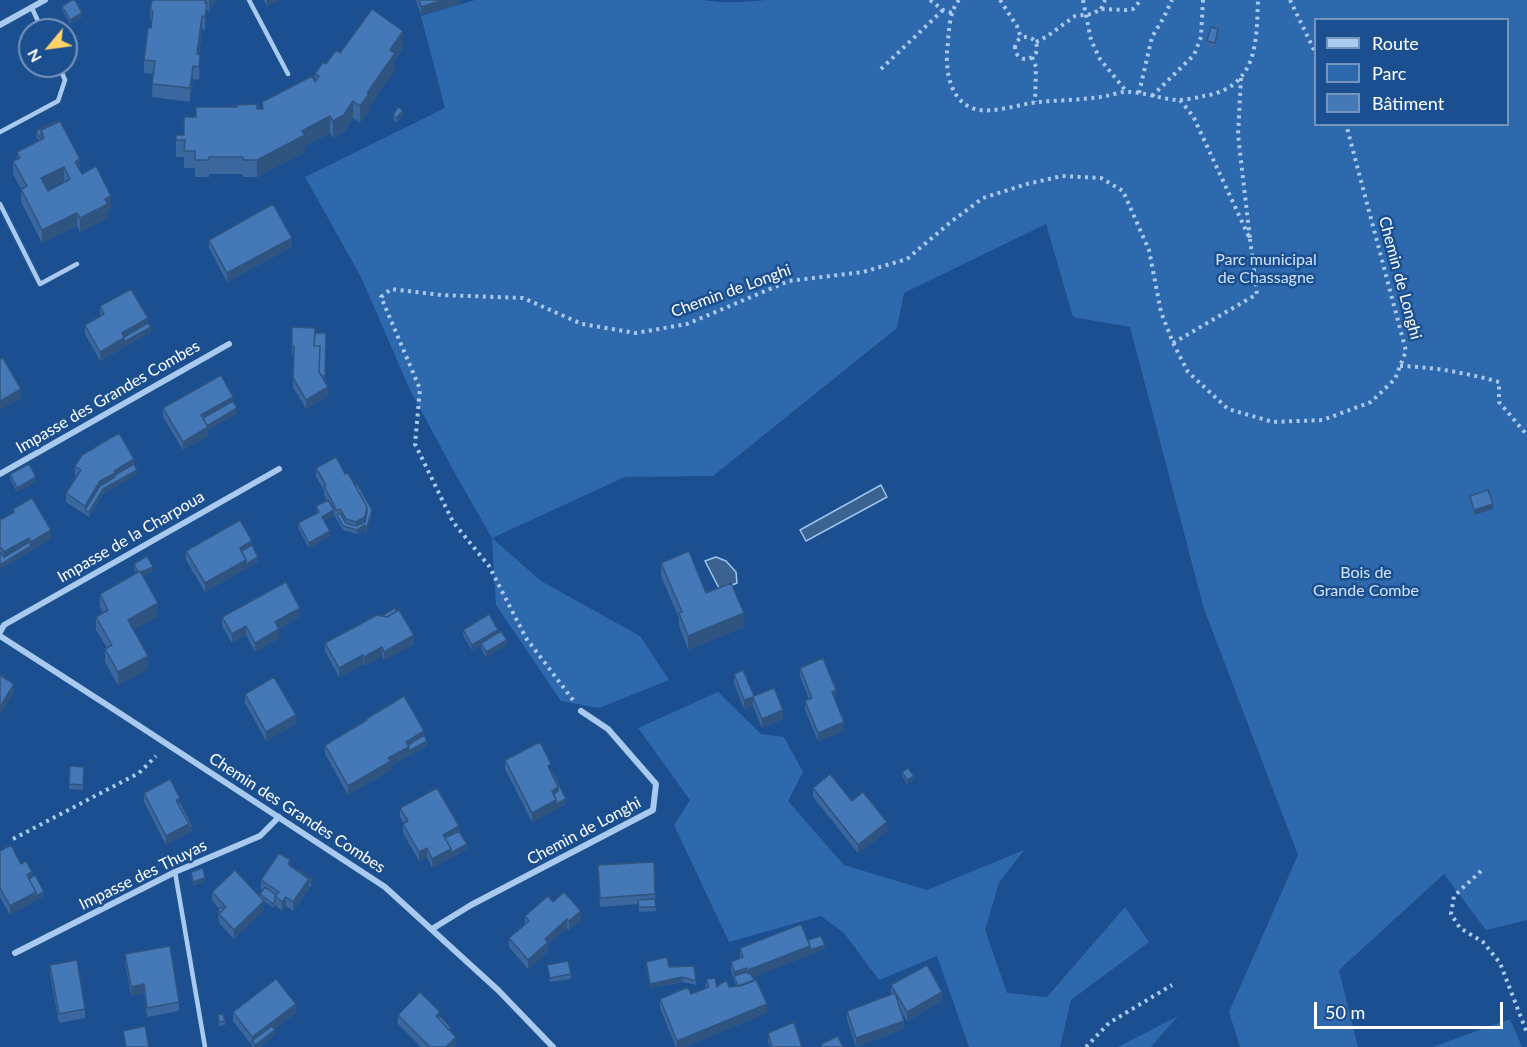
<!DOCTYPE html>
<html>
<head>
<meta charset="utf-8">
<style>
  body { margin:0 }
  #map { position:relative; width:1527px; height:1047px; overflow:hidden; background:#1b4f8f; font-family:Lato,sans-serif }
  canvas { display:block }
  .legend { position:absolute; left:1314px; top:18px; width:195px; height:108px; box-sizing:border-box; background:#1b4f8f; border:2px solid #7695bc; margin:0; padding:8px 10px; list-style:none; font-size:18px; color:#fff }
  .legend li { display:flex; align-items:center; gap:12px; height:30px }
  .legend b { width:30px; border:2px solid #7695bc }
  .north { position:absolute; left:18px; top:18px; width:60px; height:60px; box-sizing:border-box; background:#1b4f8f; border:2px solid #7695bc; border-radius:50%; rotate:241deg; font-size:16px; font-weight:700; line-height:24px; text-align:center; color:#fff }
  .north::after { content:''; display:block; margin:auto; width:21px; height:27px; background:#ffd166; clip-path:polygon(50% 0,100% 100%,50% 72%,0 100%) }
  .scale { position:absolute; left:1314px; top:1002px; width:189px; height:27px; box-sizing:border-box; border:3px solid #fff; border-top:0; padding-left:8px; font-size:18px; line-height:21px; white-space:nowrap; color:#fff; -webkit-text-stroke:4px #1b4f8f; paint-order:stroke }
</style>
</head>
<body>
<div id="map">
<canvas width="1527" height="1047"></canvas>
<ul class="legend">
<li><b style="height:8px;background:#a9c9ee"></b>Route</li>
<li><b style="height:16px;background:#2e69ad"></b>Parc</li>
<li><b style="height:16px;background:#4478b7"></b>Bâtiment</li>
</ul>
<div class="north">N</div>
<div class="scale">50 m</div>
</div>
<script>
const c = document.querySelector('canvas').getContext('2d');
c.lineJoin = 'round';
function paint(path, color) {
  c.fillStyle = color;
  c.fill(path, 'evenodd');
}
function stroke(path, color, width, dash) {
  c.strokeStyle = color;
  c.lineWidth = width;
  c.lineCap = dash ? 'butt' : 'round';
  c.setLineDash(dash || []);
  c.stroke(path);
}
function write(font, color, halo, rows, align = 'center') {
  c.font = font + ' Lato,sans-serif';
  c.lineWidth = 5;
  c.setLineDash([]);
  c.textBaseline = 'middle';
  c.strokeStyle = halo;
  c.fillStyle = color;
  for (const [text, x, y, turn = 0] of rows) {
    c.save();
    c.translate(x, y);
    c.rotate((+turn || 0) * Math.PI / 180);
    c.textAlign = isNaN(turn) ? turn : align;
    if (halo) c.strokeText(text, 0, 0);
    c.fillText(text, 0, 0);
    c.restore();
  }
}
const green = new Path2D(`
  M 475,0 L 704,0 C 725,4 746,2 766,0 L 1527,0 L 1527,920 L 1486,930 L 1444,874 L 1339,970 L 1358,1047 L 1240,1047 L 1229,1012 L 1298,855 L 1204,609 L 1130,327 L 1073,317 L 1046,224 L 904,293 L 897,328 L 713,476 L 625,477 L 492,538 L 541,581 L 640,636 L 669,680 L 599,708 L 561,701 L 496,605 L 492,538 L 457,477 L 410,390 L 361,277 L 305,177 L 445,108 L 421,16 ZM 1316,20 L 1508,20 L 1508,124 L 1316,124 Z
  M 718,692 L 761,734 L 784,737 L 803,772 L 788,801 L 844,865 L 927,890 L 1024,850 L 999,883 L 985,930 L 1007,993 L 1047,997 L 1125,907 L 1149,942 L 1071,1000 L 1060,1047 L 969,1047 L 937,956 L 879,980 L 844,933 L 821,916 L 729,942 L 674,825 L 690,800 L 638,728 Z
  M 1178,1016 L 1151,1047 L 1118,1047 Z
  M 1510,1019 L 1522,1047 L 1433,1047 Z`);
const water = new Path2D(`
  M 881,485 L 887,497 L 806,541 L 800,530 Z
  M 716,557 L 726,561 L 736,572 L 737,583 L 720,590 L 705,561 Z`);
const path = new Path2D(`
  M 930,0 L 943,10 L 952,13
  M 959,0 C 948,13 949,36 947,52 C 946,74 951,102 975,109 C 992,114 1020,104 1038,102 C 1060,100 1084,100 1106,96 C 1113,95 1121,91 1128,92 C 1144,92 1161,99 1177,100 C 1186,100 1196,98 1204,96 C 1217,94 1232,88 1240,78 C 1258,59 1257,24 1258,0
  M 1000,0 L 1017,26 L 1021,38
  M 1083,0 L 1091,40 L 1100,59 L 1126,91
  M 1290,0 L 1316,54
  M 1101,9 L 1105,0
  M1015 48a11 11 0 1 1 22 0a11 11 0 1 1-22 0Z
  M 1036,42 L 1046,37 L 1075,16 L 1092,14 L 1101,9 L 1126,10 L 1133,9 L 1141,0
  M 1032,57 L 1036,67 L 1035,102
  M 881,69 L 943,10
  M 1139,93 L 1152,37 L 1164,17 L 1172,0
  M 1152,96 L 1194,55 L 1201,37 L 1203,0
  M 1180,100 L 1193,116 L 1250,239 L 1238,135 L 1241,78
  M 1173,343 L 1257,294 L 1250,239
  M 1400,366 C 1434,367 1467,373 1499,382 L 1499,402 L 1527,435
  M 573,700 L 526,638 L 489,566 L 453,522 L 415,444 L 420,389 L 381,297 L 391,289 L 441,295 L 523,298 L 582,324 L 636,333 L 687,324 L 789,281 L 863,272 L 907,259 L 952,221 L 983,198 L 1027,184 L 1062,176 L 1101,178 L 1123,191 L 1149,250 L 1161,312 L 1173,343 L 1188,372 L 1228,409 L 1273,422 L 1323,420 L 1371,402 L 1395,379 L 1406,351 L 1346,124
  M 13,839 L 139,773 L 156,756
  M 1481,871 L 1454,896 L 1451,914 L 1460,928 L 1483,942 L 1500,963 L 1527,1033
  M 1086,1047 L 1109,1023 L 1172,985`);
const service = new Path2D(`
  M 249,0 L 288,74
  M 32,8 L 42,30
  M 0,132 L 58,101 L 65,80 L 59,66
  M 0,204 L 40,284 L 77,264
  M 175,872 L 205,1047`);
const minor = new Path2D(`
  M 0,25 L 45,0
  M 0,474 L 229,344
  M 0,632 L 4,625 L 279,469
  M 0,636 L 121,714 L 385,887 L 498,990 L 553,1047
  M 432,929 L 471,905 L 653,810 L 656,784 L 608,729 L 581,711
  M 15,953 L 175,872 L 260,836 L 279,817`);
const wall = new Path2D(`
  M 152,0 L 217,0 L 209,12 L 207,10 L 205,30 L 202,29 L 199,54 L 200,68 L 199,80 L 193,79 L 190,102 L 152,97 L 153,74 L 144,73 L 144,60 L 151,28 L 150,11 Z
  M 264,0 L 279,0 L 267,7 Z
  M 416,0 L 460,0 L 460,4 L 421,15 Z
  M 62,6 L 82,17 L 70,24 L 62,10 Z
  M 1218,33 L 1215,48 L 1207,46 L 1207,41 Z
  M 403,48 L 395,60 L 395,70 L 369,107 L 369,111 L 360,123 L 353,118 L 344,132 L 333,138 L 330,133 L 305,146 L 305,152 L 257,177 L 243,177 L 243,174 L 209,174 L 209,177 L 195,177 L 195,168 L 184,168 L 184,157 L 176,157 L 176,135 L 184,135 L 196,117 L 262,109 L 262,102 L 315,82 L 315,74 L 326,64 L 340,53 Z
  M 393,115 L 403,115 L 397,123 L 393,119 Z
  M 56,121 L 82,174 L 111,209 L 108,211 L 108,218 L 80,232 L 77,226 L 42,243 L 21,202 L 21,189 L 13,174 L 13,161 L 17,159 L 17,152 L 39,141 L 36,136 L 36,131 ZM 64,180 L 65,182 L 48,191 L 47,189 Z
  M 209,240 L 292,247 L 227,282 L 209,248 Z
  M 100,306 L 148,318 L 148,323 L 151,332 L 100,361 L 85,334 L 85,325 L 100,316 Z
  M 292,327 L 315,333 L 326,333 L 324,381 L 328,396 L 306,409 L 293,387 L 294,355 L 292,355 Z
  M 233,401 L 237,413 L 208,430 L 208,436 L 183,450 L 163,417 L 163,408 Z
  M 134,464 L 137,474 L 103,494 L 89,517 L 66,502 L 66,493 L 77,476 L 75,475 L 75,466 Z
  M 316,468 L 345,474 L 372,514 L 366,534 L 365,530 L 357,534 L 343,530 L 334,515 L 324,520 L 330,536 L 309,548 L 298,528 L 298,523 L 317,513 L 316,506 L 327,501 L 324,495 L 324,490 L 316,477 Z
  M 10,474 L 36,481 L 17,492 L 10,479 Z
  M 1470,496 L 1493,509 L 1474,515 L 1470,500 Z
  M 13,509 L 51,539 L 0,569 L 0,520 L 13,513 Z
  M 252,545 L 258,562 L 205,592 L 186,560 L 186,551 Z
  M 661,563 L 744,627 L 688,650 L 679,626 L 679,618 L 661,576 Z
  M 134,564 L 153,571 L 143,576 L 158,616 L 133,630 L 148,669 L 118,685 L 105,662 L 105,649 L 107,648 L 96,630 L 96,617 L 103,613 L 100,607 L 100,594 L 136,573 L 134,568 Z
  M 300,616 L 279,629 L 279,638 L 255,652 L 246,635 L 232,643 L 222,626 L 222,617 Z
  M 463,630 L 498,633 L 507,645 L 486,657 L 481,648 L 481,645 L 472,650 L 463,635 Z
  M 325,643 L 414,644 L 384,660 L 382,656 L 364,666 L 363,664 L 339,677 L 325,651 Z
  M 800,668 L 836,699 L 835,699 L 844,731 L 818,741 L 805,710 L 805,701 L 809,699 L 800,676 Z
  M 734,674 L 754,696 L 783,719 L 762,728 L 753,706 L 744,709 L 734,683 Z
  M 245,694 L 296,724 L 266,741 L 245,703 Z
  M 366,719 L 424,735 L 427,746 L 391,766 L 391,770 L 348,795 L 325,754 L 325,745 L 366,721 Z
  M 505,760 L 551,769 L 566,804 L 532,822 L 505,769 Z
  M 70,766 L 84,767 L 83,790 L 69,789 Z
  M 902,772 L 914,780 L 907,784 L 902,776 Z
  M 813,788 L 852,801 L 887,831 L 858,853 L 813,797 Z
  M 144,793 L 180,802 L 192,831 L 166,845 L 144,802 Z
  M 400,808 L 459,831 L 467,849 L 432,868 L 427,857 L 419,861 L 403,833 L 403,824 L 404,824 L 400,817 Z
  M 0,851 L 21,864 L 32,877 L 44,896 L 10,915 L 0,897 Z
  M 654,862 L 656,911 L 639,912 L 638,904 L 600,907 L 598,865 Z
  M 290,865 L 312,884 L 293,911 L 286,906 L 282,911 L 275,905 L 273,908 L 264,901 L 264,910 L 234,939 L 219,923 L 218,910 L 220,909 L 212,901 L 212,892 L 260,896 L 260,894 L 263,890 L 261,889 L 261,880 Z
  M 553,902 L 581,920 L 569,930 L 567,928 L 548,944 L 548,951 L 528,969 L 509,947 L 509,938 L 525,925 L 525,916 Z
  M 808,940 L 825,949 L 752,977 L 767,1013 L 684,1047 L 676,1047 L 660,1008 L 660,999 L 691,994 L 706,988 L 706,979 L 717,987 L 729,987 L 736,986 L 731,971 L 731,962 L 740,959 L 740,948 Z
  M 125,954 L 179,1002 L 179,1011 L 147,1017 L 144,993 L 131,996 L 125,963 Z
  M 646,962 L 669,967 L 696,981 L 696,985 L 682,982 L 650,988 Z
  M 50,965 L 85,1009 L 85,1018 L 59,1023 L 50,974 Z
  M 547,965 L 571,974 L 571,979 L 550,982 Z
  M 891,985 L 942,1001 L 907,1021 L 902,1013 L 904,1029 L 856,1047 L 847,1019 L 847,1011 L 891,995 Z
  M 233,1012 L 296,1013 L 274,1029 L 275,1035 L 259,1047 L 253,1047 L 233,1021 Z
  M 218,1015 L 225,1021 L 225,1025 L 219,1026 Z
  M 398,1015 L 440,1016 L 451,1032 L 456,1046 L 455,1047 L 421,1047 L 398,1024 Z
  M 768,1033 L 802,1047 L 770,1047 L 768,1042 Z`);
const shadedWall = new Path2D(`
  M 205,0 L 206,0 L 207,16 L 205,30 Z
  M 209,0 L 217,0 L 209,12 Z
  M 267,0 L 279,0 L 267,7 Z
  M 443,0 L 460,0 L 460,4 L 421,15 L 421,7 Z
  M 82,13 L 82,17 L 70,24 L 70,20 Z
  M 202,16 L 202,29 L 197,67 L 197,54 Z
  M 403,31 L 403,48 L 395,60 L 395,70 L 369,107 L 369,111 L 360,123 L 360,106 L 390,50 Z
  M 200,55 L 200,68 L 199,80 L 199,67 Z
  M 193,66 L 193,79 L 190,102 L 190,88 Z
  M 353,101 L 353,118 L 344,132 L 333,138 L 333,121 Z
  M 403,110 L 403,115 L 397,123 L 397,118 Z
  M 330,116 L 330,133 L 305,146 L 305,152 L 257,177 L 257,160 L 302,131 Z
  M 80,159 L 80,172 L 75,162 Z
  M 64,167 L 64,180 L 41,192 L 41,178 Z
  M 111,196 L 111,209 L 108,211 L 108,218 L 80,232 L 80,218 L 105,199 Z
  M 77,213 L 77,226 L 42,243 L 42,230 Z
  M 292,238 L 292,247 L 227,282 L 227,273 Z
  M 148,318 L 148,327 L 151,327 L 151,332 L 100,361 L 100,352 L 122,333 Z
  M 328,387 L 328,396 L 306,409 L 306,400 Z
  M 21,389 L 21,398 L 0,410 L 0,401 Z
  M 233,397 L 233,406 L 203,423 L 201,415 Z
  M 237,408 L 237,413 L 208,430 L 208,436 L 183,450 L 183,442 L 205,427 Z
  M 134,459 L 134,468 L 100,490 L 85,510 L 85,506 L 100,481 L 114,471 Z
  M 137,470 L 137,474 L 103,494 L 89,517 L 89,512 L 103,489 Z
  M 36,477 L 36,481 L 17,492 L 17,488 Z
  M 1493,504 L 1493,509 L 1474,515 L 1474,510 Z
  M 367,507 L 367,516 L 365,530 L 357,534 L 356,522 Z
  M 334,510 L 334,515 L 322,522 L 322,517 Z
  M 372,510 L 372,514 L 366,534 L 366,530 Z
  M 51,530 L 51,539 L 0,569 L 0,565 L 31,546 L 31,542 Z
  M 330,531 L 330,536 L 309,548 L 309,543 Z
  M 29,538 L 29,547 L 4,561 L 4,552 Z
  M 252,541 L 252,550 L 240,552 L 240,548 Z
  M 258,557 L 258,562 L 205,592 L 205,583 L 246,560 Z
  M 153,567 L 153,571 L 139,578 L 139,574 Z
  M 158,603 L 158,616 L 128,633 L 128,620 Z
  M 300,608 L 300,616 L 275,631 L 275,622 Z
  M 744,613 L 744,627 L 688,650 L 688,636 Z
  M 246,626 L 246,635 L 232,643 L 232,634 Z
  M 279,629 L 279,638 L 255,652 L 255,643 Z
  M 498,630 L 498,634 L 472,650 L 472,645 Z
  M 414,635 L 414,644 L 384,660 L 384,652 Z
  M 507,640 L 507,645 L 486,657 L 486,652 Z
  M 382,647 L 382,656 L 364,666 L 364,657 Z
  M 363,655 L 363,664 L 339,677 L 339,668 Z
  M 148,656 L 148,669 L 118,685 L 118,672 Z
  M 14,684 L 14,693 L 0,715 L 0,707 Z
  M 836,690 L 836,699 L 832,700 L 832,692 Z
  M 753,697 L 753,706 L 744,709 L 744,700 Z
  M 783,710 L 783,719 L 762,728 L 762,719 Z
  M 296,715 L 296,724 L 266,741 L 266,732 Z
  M 844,722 L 844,731 L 818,741 L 818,733 Z
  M 424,731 L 424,740 L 427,741 L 427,746 L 391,766 L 391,770 L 348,795 L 348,786 L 388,758 L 406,742 Z
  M 914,776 L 914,780 L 907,784 L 907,780 Z
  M 558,787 L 558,796 L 554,799 L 552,791 Z
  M 566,799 L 566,804 L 532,822 L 532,813 L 556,800 Z
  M 887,822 L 887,831 L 858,853 L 858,845 Z
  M 189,824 L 192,826 L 192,831 L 166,845 L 166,836 Z
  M 459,826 L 459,835 L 443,839 L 443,835 Z
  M 467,844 L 467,849 L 451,858 L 451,853 Z
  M 427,848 L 427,857 L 419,861 L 419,852 Z
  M 451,849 L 451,858 L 432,868 L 432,859 Z
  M 32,872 L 32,881 L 29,883 L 27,875 Z
  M 205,878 L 205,882 L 193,886 L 193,882 Z
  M 309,879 L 309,888 L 293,911 L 293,902 Z
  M 36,892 L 44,892 L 44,896 L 10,915 L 10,906 Z
  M 286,897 L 286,906 L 282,911 L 282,902 Z
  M 264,901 L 264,910 L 234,939 L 234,930 Z
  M 581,911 L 581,920 L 569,930 L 569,921 Z
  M 567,919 L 567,928 L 548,944 L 548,951 L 528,969 L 528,960 L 545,939 Z
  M 825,945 L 825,949 L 748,979 L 748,970 L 810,946 Z
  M 747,968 L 747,977 L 734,976 L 734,972 Z
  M 682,977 L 682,982 L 650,988 L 650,984 Z
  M 144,984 L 144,993 L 131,996 L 131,987 Z
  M 942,992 L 942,1001 L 907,1021 L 907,1012 Z
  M 296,1004 L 296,1013 L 255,1044 L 252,1041 L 252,1037 Z
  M 767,1004 L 767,1013 L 684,1047 L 677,1047 L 677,1041 Z
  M 904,1021 L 904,1029 L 856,1047 L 856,1038 Z
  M 275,1030 L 275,1035 L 259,1047 L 255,1047 L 255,1045 Z
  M 456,1037 L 456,1046 L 455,1047 L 446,1047 Z`);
const building = new Path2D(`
  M 72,0 L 75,0 L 82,13 L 70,20 L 62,6 Z
  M 152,0 L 205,0 L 205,3 L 207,3 L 205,17 L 202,16 L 197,54 L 200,55 L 199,67 L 193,66 L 190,88 L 152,84 L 155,61 L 144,60 L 148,28 L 151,28 L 153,11 L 150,11 Z
  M 419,0 L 443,0 L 421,7 Z
  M 372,9 L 403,31 L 390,50 L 395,53 L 367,93 L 369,94 L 360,106 L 353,101 L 344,115 L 333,121 L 330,116 L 302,131 L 305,135 L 257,160 L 243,160 L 243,157 L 209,157 L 209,160 L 195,160 L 195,151 L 184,151 L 185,140 L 176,140 L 176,135 L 184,135 L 184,117 L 196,117 L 196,107 L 237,107 L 236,105 L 257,104 L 257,109 L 263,109 L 262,102 L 312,76 L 315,82 L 319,76 L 315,74 L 323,62 L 326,64 L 336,50 L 340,53 Z
  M 1211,27 L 1218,29 L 1215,43 L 1207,41 Z
  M 398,107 L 403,110 L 397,118 L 393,115 Z
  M 56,121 L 56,122 L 41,130 L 41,139 L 36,131 Z
  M 60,121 L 80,159 L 75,162 L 82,174 L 96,166 L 111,196 L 105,199 L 108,204 L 80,218 L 77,213 L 42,230 L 21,189 L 27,186 L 13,161 L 20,158 L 17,152 L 44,138 L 41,130 ZM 64,167 L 70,179 L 48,191 L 41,178 Z
  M 273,204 L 292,238 L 227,273 L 209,240 Z
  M 131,289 L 148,318 L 122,333 L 124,338 L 100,352 L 85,325 L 104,314 L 100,306 Z
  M 148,323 L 151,327 L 124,342 L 124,337 Z
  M 292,327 L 315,328 L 314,346 L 320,346 L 319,372 L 328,387 L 306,400 L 293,378 L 294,346 L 292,346 Z
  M 315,333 L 326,333 L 325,376 L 322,376 L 319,372 L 320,346 L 314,346 Z
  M 3,358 L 21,389 L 0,401 L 0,359 Z
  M 221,375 L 233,397 L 201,415 L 208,427 L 183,442 L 163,408 Z
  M 233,401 L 237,408 L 207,426 L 203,418 Z
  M 119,433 L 134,459 L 114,471 L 115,473 L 100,481 L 85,506 L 66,493 L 81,470 L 75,466 L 82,455 Z
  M 336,457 L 345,474 L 348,473 L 367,507 L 365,517 L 356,522 L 346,519 L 340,509 L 337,511 L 324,486 L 326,485 L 316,468 Z
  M 29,464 L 36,477 L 17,488 L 10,474 Z
  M 134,464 L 137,470 L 103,489 L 89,512 L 85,510 L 100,486 L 115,477 L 115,475 Z
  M 357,484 L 372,510 L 366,530 L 365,525 L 357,530 L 343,526 L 337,515 L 340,513 L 346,523 L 356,526 L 365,522 L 367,511 L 367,507 L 355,485 Z
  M 1488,490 L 1493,504 L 1474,510 L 1470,496 Z
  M 32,498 L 51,530 L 31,542 L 29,538 L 4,552 L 2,548 L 0,549 L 0,520 L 14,512 L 13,509 Z
  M 328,500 L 334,510 L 322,517 L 330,531 L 309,543 L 298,523 L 319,512 L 316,506 Z
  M 240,520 L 252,541 L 240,548 L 246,560 L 205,583 L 186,551 Z
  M 29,542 L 31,546 L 0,565 L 0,554 L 1,553 L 4,557 Z
  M 252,545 L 258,557 L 246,564 L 246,560 L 241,551 Z
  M 689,551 L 706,593 L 731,583 L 744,613 L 688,636 L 679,613 L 682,612 L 661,563 Z
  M 147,556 L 153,567 L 141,572 L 140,571 L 138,572 L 134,564 Z
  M 140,571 L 158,603 L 128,620 L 148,656 L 118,672 L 105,649 L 112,645 L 96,617 L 108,610 L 100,594 Z
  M 286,582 L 300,608 L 275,622 L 279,629 L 255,643 L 246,626 L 232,634 L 222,617 Z
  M 395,608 L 397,611 L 387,617 L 382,616 Z
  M 399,610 L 414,635 L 384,652 L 382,647 L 364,657 L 363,655 L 339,668 L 325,643 L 377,615 L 387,617 Z
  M 489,614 L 498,630 L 472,645 L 463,630 Z
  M 501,631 L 507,640 L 486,652 L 481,643 Z
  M 823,658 L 836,690 L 832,692 L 844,722 L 818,733 L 805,701 L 812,698 L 800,668 Z
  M 743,670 L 754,696 L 774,688 L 783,710 L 762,719 L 753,697 L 744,700 L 734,674 Z
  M 0,675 L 14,684 L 0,707 Z
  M 274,677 L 296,715 L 266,732 L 245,694 Z
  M 404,696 L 424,731 L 406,742 L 409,747 L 388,758 L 391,761 L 348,786 L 325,745 L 367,720 L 366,719 Z
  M 424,735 L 427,741 L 409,751 L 408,745 Z
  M 540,742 L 551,764 L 548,766 L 558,787 L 552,791 L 556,800 L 532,813 L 505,760 Z
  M 70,766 L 84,767 L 83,785 L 69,784 Z
  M 908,768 L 914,776 L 907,780 L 902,772 Z
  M 551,769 L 566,799 L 556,804 L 556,800 L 554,794 L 558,791 L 558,787 L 550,770 Z
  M 830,774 L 852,801 L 863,792 L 887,822 L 858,845 L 813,788 Z
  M 170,779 L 180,798 L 176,800 L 189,824 L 166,836 L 144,793 Z
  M 437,788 L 459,826 L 443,835 L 451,849 L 432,859 L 427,848 L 419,852 L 403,824 L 408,821 L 400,808 Z
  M 180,802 L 192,826 L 189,828 L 189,824 L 178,804 Z
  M 459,831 L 467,844 L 451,853 L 451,849 L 445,838 Z
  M 11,845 L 21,864 L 26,861 L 32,872 L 27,875 L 36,892 L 10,906 L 0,888 L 0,851 Z
  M 279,853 L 290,860 L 288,864 L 309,879 L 293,902 L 286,897 L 282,902 L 275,896 L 279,892 L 261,880 Z
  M 654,862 L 655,894 L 600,898 L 598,865 Z
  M 290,865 L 312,879 L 309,883 L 309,879 L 290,866 Z
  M 203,868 L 205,878 L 193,882 L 191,872 Z
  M 235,870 L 264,901 L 234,930 L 219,914 L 226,907 L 212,892 Z
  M 35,875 L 44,892 L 36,896 L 36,892 L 29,879 Z
  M 265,887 L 276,895 L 275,896 L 275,901 L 273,904 L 260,894 Z
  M 564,892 L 581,911 L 569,921 L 567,919 L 545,939 L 548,942 L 528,960 L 509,938 L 529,921 L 525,916 L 548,896 L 553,902 Z
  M 655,899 L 656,907 L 639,907 L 638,900 Z
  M 222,907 L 224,909 L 220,912 L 218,910 Z
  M 801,924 L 810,946 L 748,970 L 747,968 L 734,972 L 731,962 L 743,957 L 740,948 Z
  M 821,936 L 825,945 L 810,950 L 810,946 L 808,940 Z
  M 170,946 L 179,1002 L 147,1008 L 144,984 L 131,987 L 125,954 Z
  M 667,957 L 669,967 L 694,966 L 696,981 L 682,977 L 650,984 L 646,962 Z
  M 77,960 L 85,1009 L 59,1014 L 50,965 Z
  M 568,961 L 571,974 L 550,978 L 547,965 Z
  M 927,965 L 942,992 L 907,1012 L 891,985 Z
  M 747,972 L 748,974 L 750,973 L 754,980 L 738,986 L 734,976 Z
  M 715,978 L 717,987 L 721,983 L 727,981 L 729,987 L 740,986 L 756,980 L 767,1004 L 677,1041 L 660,999 L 688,987 L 691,994 L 709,987 L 706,979 Z
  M 276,979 L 296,1004 L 252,1037 L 233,1012 Z
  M 420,992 L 440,1012 L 436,1016 L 456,1037 L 446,1047 L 430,1047 L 398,1015 Z
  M 895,993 L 904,1021 L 856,1038 L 847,1011 Z
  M 223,1014 L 225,1021 L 219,1022 L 218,1015 Z
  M 440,1016 L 451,1028 L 449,1030 L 438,1018 Z
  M 794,1022 L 802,1047 L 772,1047 L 768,1033 Z
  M 145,1026 L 149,1047 L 126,1047 L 123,1031 Z
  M 272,1026 L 275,1030 L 255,1045 L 252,1041 Z
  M 838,1036 L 843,1047 L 822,1047 L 821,1044 Z`);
const parkNames = [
  ["Parc municipal",1266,260],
  ["de Chassagne",1266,278],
  ["Bois de",1366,573],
  ["Grande Combe",1366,591]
];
const streetNames = [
  ["Chemin de Longhi",1400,278,75],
  ["Chemin de Longhi",731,291,-20],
  ["Impasse des Grandes Combes",108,397,-30],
  ["Impasse de la Charpoua",131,537,-30],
  ["Chemin des Grandes Combes",297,813,33],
  ["Chemin de Longhi",584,831,-28],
  ["Impasse des Thuyas",143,875,-26]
];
paint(green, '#2e69ad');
paint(water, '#3c6290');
stroke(water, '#9cc4f0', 1.5);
stroke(path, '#a9c9ee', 4, [3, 4.5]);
stroke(service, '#a9c9ee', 4.5);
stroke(minor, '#a9c9ee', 6);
paint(wall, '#3a679d');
paint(shadedWall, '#305480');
paint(building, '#4478b7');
stroke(building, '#305480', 1.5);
write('16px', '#cfe3fa', '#1b4f8f', parkNames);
write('16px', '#fff', '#1b4f8f', streetNames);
</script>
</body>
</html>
